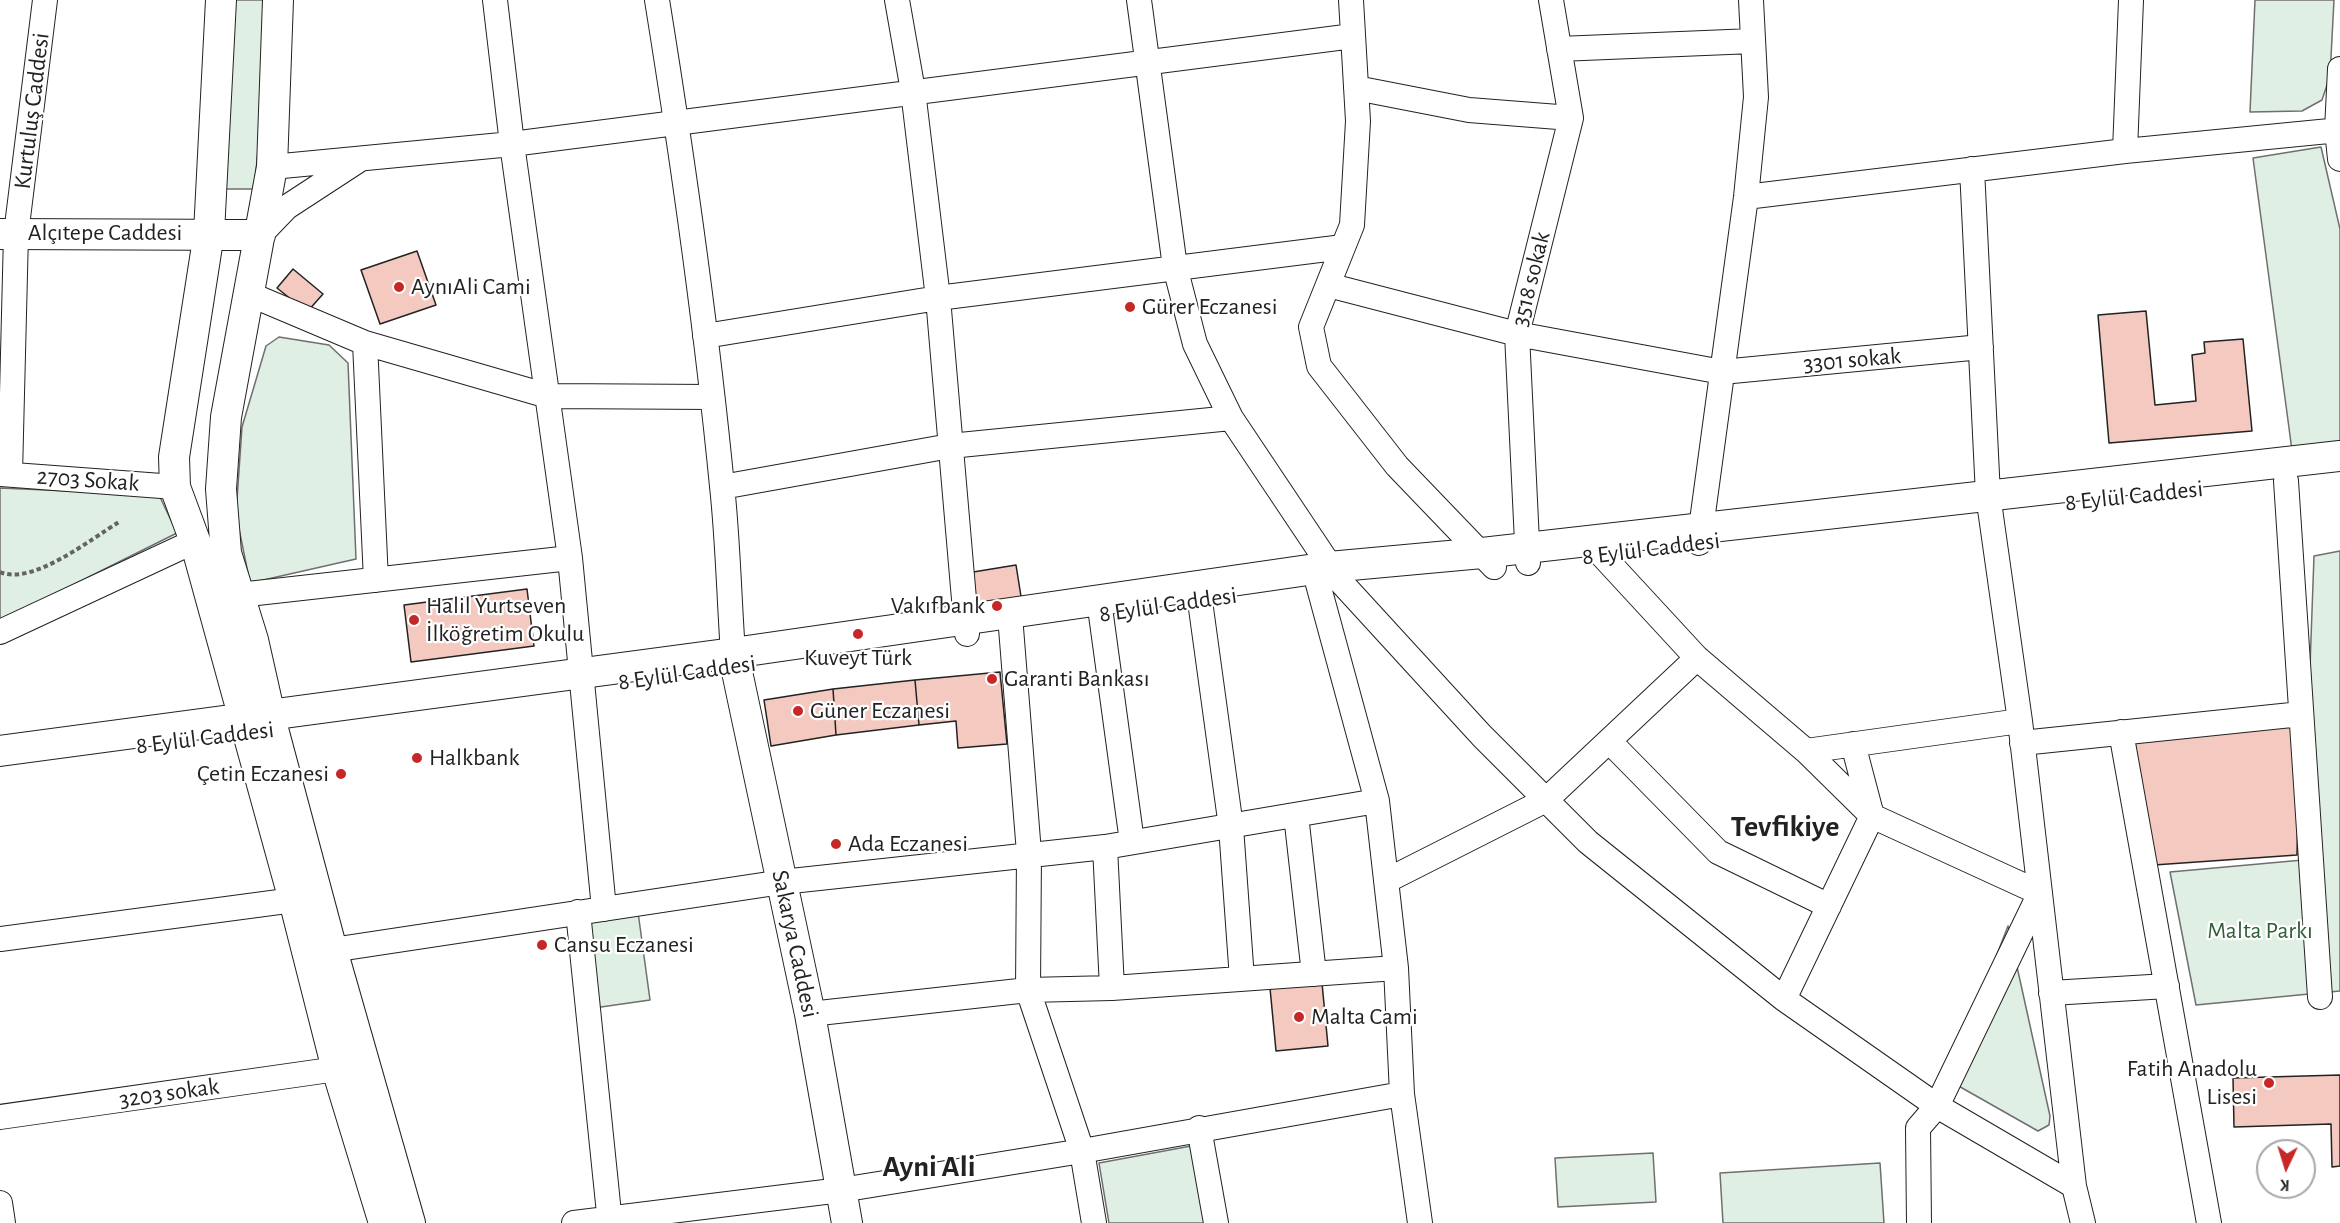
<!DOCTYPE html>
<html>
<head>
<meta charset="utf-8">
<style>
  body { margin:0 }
  #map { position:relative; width:2340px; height:1223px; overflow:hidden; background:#fff; font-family:"Alegreya Sans",sans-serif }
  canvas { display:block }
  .north { position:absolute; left:2256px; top:1139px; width:60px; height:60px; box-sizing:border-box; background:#fff; border:2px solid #a7a7a7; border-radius:50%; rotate:184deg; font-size:16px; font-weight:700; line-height:24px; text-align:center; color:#222 }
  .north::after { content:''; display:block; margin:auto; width:21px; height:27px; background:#c62828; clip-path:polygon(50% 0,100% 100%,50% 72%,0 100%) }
</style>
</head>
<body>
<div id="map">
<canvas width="2340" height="1223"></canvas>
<div class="north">K</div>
</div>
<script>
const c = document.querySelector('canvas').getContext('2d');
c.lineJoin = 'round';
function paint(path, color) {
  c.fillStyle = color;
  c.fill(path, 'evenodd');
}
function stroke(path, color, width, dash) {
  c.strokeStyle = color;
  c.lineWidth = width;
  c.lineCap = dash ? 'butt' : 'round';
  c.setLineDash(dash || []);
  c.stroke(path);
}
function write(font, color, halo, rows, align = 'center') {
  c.font = font + ' "Alegreya Sans",sans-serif';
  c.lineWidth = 4.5;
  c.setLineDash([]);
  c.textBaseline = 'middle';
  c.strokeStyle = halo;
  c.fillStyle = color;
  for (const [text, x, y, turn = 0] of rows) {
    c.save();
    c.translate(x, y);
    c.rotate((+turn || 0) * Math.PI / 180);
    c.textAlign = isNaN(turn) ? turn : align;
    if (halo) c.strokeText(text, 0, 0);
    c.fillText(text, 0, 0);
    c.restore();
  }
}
const green = new Path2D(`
  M 235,0 L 274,0 L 254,189 L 217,189 Z
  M 2255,0 L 2334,0 L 2330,76 L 2322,100 L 2302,111 L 2250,112 Z
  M 2321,147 L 2340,229 L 2340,452 L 2293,458 L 2253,158 Z
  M 279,337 L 329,345 L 348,363 L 356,559 L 250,583 L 236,514 L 242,427 L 266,346 Z
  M 0,488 L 159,495 L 177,533 L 0,621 Z
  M 2340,551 L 2340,991 L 2196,1005 L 2170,872 L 2303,860 L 2314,556 Z
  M 638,912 L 650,1000 L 594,1008 L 587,925 L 602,916 Z
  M 2008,926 L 2050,1116 L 2049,1125 L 2038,1131 L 1948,1080 Z
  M 1191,1146 L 1205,1223 L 1109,1223 L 1099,1163 Z
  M 1653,1153 L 1656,1202 L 1558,1207 L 1555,1158 Z
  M 1880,1163 L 1884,1223 L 1723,1223 L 1720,1173 Z`);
const building = new Path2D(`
  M 417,251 L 436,305 L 380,324 L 361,270 Z
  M 293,269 L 323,294 L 307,312 L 277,288 Z
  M 2146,311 L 2155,405 L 2196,401 L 2192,355 L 2205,353 L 2204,342 L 2243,339 L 2252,431 L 2109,443 L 2098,315 Z
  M 1016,565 L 1023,609 L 974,616 L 967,573 Z
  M 527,589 L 534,646 L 411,662 L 404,605 Z
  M 1000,672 L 1007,744 L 958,748 L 956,721 L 919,725 L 915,680 Z
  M 915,680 L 919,725 L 836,735 L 833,689 Z
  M 833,689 L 836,735 L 771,746 L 764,700 Z
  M 2300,720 L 2297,855 L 2154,865 L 2126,734 Z
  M 1322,983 L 1328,1046 L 1276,1051 L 1270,988 Z
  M 2340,1075 L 2340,1166 L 2332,1167 L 2331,1124 L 2234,1127 L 2233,1078 Z`);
const path = new Path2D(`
  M 0,572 C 32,586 91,539 119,522`);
const minor = new Path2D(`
  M 495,0 L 512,144 L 570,558 L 604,909
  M 657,0 C 683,161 706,323 722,486 C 728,541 729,597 733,653 L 736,667
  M 897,0 L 913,91 L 938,298 L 967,634
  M 1139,0 L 1175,267 L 1195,344 L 1231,418 L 1340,581 L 1482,736 L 1588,842 L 1784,999 L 1937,1106 L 2074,1186
  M 1351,0 L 1358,121 L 1352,225 L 1311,327 L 1319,366 L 1397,466 L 1494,567
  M 1559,49 L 1753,41
  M 2340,69 L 2337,130 L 2340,159
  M 1356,88 L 1469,110 L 1571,118
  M 2125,151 L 2131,0
  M 272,167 L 512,144 L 1353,36
  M 1972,169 L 1988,495 L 2020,721 L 2074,1186 L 2083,1223
  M 1746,197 L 2125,151 L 2340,130
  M 260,235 L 287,207 L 359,160
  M 1328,285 L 1517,334 L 1722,372 L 1981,347
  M 249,294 L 365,343
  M 705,336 L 938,298 L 1343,247
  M 0,474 L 175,487
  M 10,474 L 16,234 L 45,0
  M 2286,481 L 2320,997
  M 722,487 L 950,446 L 1231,418
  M 1588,540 L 1697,658 L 1806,751 L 1872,816 L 2040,893 L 1937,1106 L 1918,1128 L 1919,1223
  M 1699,543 L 1746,197 L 1756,97 L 1751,0
  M 1528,563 L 1517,334 L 1571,118 L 1551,0
  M 376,580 L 365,343 L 548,396 L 712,397
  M 1318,584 L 1377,801 L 1396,968 L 1402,1094 L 1420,1223
  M 239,595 L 570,558
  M 1200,601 L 1231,827 L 1242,979
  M 1101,615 L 1132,842
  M 1011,628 L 1029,853 L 1028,990 L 1082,1151 L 1094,1223
  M 0,632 L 195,541
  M 2121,732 L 2209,1223
  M 1609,741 L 1718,852 L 1829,906
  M 2022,743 L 2301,714
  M 1806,751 L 2020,721
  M 1296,815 L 1314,974
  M 1105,847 L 1112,988
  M 1386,881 L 1546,800 L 1697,658
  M 578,912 L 610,1223
  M 0,939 L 294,900
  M 332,950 L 782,882 L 1105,847 L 1377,801
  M 2051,993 L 2167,986
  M 1784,999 L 1872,816 L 1853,744
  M 810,1014 L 1028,990 L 1112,988 L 1396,968
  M 0,1117 L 337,1069
  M 1199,1128 L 1216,1223
  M 0,1203 L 3,1223
  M 574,1223 L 841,1190 L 1082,1151 L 1402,1094`);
const major = new Path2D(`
  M 221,0 L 209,233 L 174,457 L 175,487 L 195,541 L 294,900 L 337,1069 L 384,1223
  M 278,0 L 272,167 L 226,417 L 221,489 L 226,553 L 253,640 L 273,729 L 332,950 L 410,1223
  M 0,234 L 260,235
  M 736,667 L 810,1014 L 847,1223
  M 0,751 L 733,653 L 1329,567 L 1482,553 L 2340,456`);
const markers = [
  [399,287,6,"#c62828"],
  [1130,307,6,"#c62828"],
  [997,606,6,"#c62828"],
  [414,620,6,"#c62828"],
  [858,634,6,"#c62828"],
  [992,679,6,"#c62828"],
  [798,711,6,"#c62828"],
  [417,758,6,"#c62828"],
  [341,774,6,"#c62828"],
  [836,844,6,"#c62828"],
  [542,945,6,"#c62828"],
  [1299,1017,6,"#c62828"],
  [2269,1083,6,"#c62828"]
];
const streetNames = [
  ["Kurtuluş Caddesi",32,111,-83],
  ["Alçıtepe Caddesi",105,233],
  ["3518 sokak",1531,279,-76],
  ["3301 sokak",1852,360,-5],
  ["2703 Sokak",88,480,4],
  ["8 Eylül Caddesi",2134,496,-6],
  ["8 Eylül Caddesi",1651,549,-7],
  ["8 Eylül Caddesi",1168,605,-8],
  ["8 Eylül Caddesi",687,673,-8],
  ["8 Eylül Caddesi",205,738,-7],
  ["Sakarya Caddesi",795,944,78],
  ["3203 sokak",169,1093,-8]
];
const poiNames = [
  ["AynıAli Cami",411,287],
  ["Gürer Eczanesi",1142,307],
  ["Halil Yurtseven",426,606],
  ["İlköğretim Okulu",426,634],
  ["Vakıfbank",985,606,"right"],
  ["Kuveyt Türk",858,658,"center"],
  ["Garanti Bankası",1004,679],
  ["Güner Eczanesi",810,711],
  ["Halkbank",429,758],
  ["Çetin Eczanesi",329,774,"right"],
  ["Ada Eczanesi",848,844],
  ["Cansu Eczanesi",554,945],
  ["Malta Cami",1311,1017],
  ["Fatih Anadolu",2257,1069,"right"],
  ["Lisesi",2257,1097,"right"]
];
const parkNames = [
  ["Malta Parkı",2260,931]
];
const districtNames = [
  ["Tevfikiye",1785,827],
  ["Ayni Ali",929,1167]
];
paint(green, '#e0efe3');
stroke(green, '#6f6f6f', 1.5);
paint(building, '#f3c9c0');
stroke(building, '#222', 1.5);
stroke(minor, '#222', 26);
stroke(major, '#222', 32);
stroke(path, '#646464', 4, [4.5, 3]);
stroke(minor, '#fff', 24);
stroke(major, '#fff', 30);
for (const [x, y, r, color] of markers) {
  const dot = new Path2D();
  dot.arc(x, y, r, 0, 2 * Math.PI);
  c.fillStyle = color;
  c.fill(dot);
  stroke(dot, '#fff', 2);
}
write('24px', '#222', '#fff', streetNames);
write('24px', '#222', '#fff', poiNames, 'left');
write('24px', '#2f5e38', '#fff', parkNames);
write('bold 30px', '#222', '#fff', districtNames);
</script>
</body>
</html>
